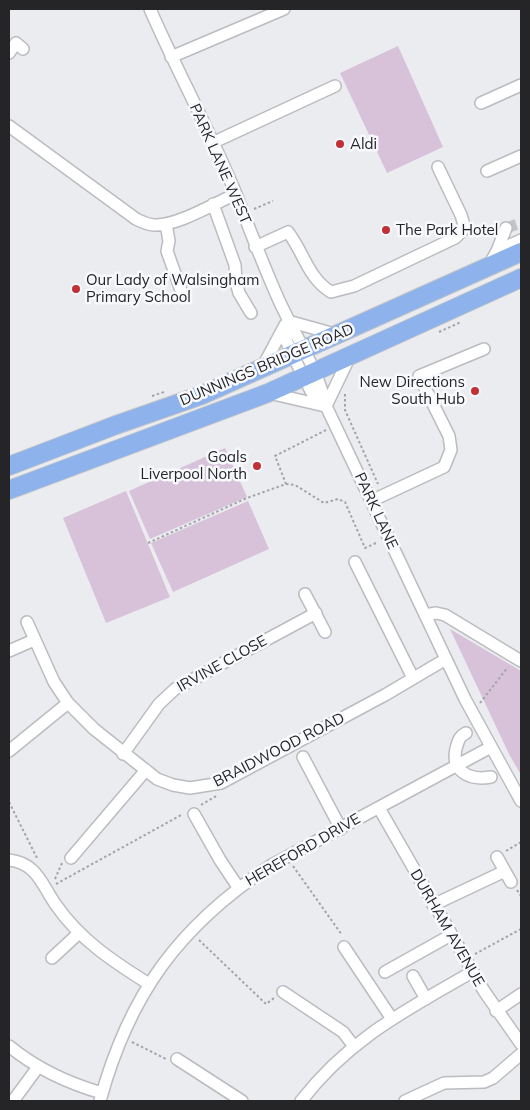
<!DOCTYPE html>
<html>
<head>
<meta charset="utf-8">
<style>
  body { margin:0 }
  #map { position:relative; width:530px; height:1110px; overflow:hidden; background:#ebecf0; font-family:Mulish,sans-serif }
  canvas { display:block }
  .frame { position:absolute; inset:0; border:10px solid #252527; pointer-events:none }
</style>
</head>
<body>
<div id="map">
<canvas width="530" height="1110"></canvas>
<div class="frame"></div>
</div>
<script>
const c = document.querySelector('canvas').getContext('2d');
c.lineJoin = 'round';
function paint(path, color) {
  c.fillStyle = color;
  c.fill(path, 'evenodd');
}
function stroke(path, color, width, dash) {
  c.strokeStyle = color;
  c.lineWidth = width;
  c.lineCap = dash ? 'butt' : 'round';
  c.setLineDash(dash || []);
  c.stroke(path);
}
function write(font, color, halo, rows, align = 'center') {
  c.font = font + ' Mulish,sans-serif';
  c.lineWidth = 5;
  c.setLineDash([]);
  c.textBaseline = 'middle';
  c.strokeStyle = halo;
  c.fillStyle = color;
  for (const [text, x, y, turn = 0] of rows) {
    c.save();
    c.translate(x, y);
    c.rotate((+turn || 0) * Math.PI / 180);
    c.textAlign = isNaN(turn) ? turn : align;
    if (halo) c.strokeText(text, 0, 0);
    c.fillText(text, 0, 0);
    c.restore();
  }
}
const green = new Path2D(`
  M 398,46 L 443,147 L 387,173 L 340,73 Z
  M 225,448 L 247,497 L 150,539 L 129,491 Z
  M 126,491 L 170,597 L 106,623 L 63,518 Z
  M 248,501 L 269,549 L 173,592 L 151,543 Z
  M 450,629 L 521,671 L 521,775 L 509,754 Z`);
const minorTunnel = new Path2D(`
  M 506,228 L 521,223`);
const path = new Path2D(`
  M 254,209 L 273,201
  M 439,332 L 461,322
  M 345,394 L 345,410 L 378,484
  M 152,396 L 164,392
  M 286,484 L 295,485 L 324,503 L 338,499 L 345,502 L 365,548 L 378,542
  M 148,543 L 247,498 L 286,484 L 275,456 L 326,430
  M 480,703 L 508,667
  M 9,802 L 38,860
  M 201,805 L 218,795
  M 506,851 L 521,842
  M 293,866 L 342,935
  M 55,879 L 62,863
  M 56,884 L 183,814
  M 517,890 L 521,896
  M 199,940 L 266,1004 L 274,998
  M 475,954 L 521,929
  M 132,1042 L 166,1059`);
const minor = new Path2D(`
  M 150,9 C 177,71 210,131 236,194 C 249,228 262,262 277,296 C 293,333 317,366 326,406 L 465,699 L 521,801
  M 9,53 L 16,43 L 23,49
  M 171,57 L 284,9
  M 481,103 L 521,85
  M 9,126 L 136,219 C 142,222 148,225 155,225 C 177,226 215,203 236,194
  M 212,143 L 335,86
  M 487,171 L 521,156
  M 213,204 L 235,265 L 236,282 L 239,293 L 251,313
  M 166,224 L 169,241 L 167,251 L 183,296
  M 255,247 L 288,232 C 304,253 308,278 331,292 L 354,286 L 455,238 L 465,228 L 461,215 L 438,167
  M 497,251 L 506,228
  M 488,267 L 497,251 L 521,240
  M 288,321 L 286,340 L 292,354 L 312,393 L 326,406
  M 288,321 L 338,335
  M 262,368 L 285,325
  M 269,393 L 325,406
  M 326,406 L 350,356
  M 371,501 L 444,467 L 451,450 L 449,436 L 419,376 L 484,349
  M 355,562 L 413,678
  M 305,594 L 325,632
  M 425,615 L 436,613 L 445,615 L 521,661
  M 27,622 L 54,682 L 68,703 L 94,729 L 157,779 L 173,785 L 190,788 L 221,783 L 385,695 L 446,659
  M 9,651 L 34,640
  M 466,733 C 460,736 459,739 457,745 C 449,770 468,781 491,777
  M 9,751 L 68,703
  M 123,754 L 159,704 L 175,689 L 316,613
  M 303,757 L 341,829
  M 379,808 L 484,991 L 521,1044
  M 194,814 L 220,860 L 238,887
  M 497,857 L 511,882
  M 71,858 L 146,770
  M 9,860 C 37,863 42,885 56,905 C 80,940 114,962 149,984
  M 433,905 L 505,871
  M 344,947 L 392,1019
  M 52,958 L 79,933
  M 385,972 L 451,935
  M 413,976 L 426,999
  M 283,992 L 343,1032 L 353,1045
  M 496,1011 L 521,994
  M 9,1046 C 37,1069 67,1083 102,1093
  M 177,1059 L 242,1101
  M 13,1101 L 38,1067
  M 100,1101 C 129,995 178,927 270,866 L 491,747
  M 301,1101 C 350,1038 405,1011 472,972
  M 405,1101 L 444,1083 L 484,1082 L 493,1078 L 521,1054`);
const highway = new Path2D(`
  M 9,466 L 116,425 L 202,395 L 521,252
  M 9,490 L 268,393 L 521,278`);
const markers = [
  [340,144,5,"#c03035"],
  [386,230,5,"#c03035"],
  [76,289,5,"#c03035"],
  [475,391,5,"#c03035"],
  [257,466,5,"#c03035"]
];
const poiNames = [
  ["Aldi",350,144],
  ["The Park Hotel",396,230],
  ["Our Lady of Walsingham",86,280],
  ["Primary School",86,297],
  ["New Directions",465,382,"right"],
  ["South Hub",465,399,"right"],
  ["Goals",247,457,"right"],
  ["Liverpool North",247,474,"right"]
];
const streetNames = [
  ["PARK LANE WEST",220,164,66],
  ["DUNNINGS BRIDGE ROAD",267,365,-23],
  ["PARK LANE",376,511,65],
  ["IRVINE CLOSE",222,664,-29],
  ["BRAIDWOOD ROAD",279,750,-27],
  ["HEREFORD DRIVE",303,850,-30],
  ["DURHAM AVENUE",447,928,60]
];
paint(green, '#d7c2da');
stroke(minorTunnel, '#c3c4c8', 11, [11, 5.5]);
stroke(minor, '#bbbcc0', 14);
stroke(highway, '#c6c6c7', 20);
stroke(path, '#a3a4a7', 2, [2.5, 2.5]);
stroke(minor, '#fff', 11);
stroke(highway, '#8db2ec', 18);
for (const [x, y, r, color] of markers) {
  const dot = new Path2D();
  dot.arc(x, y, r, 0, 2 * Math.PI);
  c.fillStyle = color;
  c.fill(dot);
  stroke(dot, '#f8f9fd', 2);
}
write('15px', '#252527', '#f8f9fd', poiNames, 'left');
write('15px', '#252527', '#f8f9fd', streetNames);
</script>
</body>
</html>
